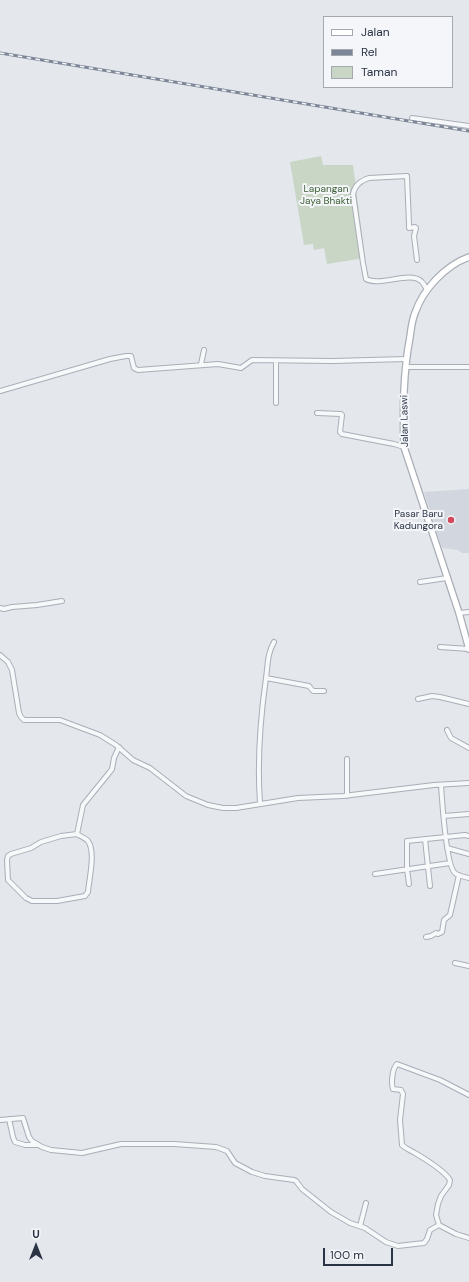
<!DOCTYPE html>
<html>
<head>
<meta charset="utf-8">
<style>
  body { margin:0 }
  #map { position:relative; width:469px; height:1282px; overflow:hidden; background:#e4e7ec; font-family:"DM Sans",sans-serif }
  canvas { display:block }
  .legend { position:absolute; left:323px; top:16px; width:130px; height:72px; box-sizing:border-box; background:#f4f6f9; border:1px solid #a4a8b1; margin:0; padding:5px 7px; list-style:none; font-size:12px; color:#2b3445 }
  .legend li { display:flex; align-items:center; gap:8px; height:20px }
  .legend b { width:20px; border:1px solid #a4a8b1 }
  .north { position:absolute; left:16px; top:1226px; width:40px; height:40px; -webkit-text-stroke:3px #f4f6f9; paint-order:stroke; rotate:0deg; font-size:11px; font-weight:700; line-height:16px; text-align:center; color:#2b3445 }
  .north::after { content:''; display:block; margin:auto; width:14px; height:18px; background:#2b3445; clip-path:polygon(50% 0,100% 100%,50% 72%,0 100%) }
  .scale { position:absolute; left:323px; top:1248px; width:70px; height:18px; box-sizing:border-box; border:2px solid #2b3445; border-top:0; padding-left:5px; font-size:12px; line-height:14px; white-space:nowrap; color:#2b3445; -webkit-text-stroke:3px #f4f6f9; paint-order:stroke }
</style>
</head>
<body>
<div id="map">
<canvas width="469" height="1282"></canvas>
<ul class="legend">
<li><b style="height:5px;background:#fff"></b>Jalan</li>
<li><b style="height:5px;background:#7d8696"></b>Rel</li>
<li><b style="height:11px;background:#c9d6c5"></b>Taman</li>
</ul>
<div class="north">U</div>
<div class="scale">100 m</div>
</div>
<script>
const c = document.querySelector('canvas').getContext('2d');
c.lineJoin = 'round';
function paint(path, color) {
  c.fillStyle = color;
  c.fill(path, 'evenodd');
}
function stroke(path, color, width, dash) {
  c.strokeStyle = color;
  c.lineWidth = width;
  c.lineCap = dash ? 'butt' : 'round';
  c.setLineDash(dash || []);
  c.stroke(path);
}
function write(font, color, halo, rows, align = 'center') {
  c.font = font + ' "DM Sans",sans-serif';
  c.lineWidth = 4;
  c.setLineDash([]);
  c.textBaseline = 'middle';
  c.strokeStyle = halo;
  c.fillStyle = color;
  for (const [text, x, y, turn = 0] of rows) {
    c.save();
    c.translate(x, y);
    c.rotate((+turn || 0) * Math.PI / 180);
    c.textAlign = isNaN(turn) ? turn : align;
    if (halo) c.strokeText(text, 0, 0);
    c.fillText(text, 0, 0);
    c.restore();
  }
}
const built = new Path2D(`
  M 469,489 L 469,553 L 462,553 L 458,550 L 442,548 L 424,492 Z`);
const green = new Path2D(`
  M 321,156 L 323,165 L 353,165 L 365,258 L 327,264 L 324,248 L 314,250 L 313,244 L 304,245 L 290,162 Z`);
const street = new Path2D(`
  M 412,118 L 469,126
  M 417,260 L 414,236 L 416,228 L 415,227 L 409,228 L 409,224 L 407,176 L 369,178 C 360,181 355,185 353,194 L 363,263 L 366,279 C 381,287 411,270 422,282 C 424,284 426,288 427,290
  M 201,364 L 204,350
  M 405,367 L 469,367
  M 0,391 L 110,359 L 126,356 L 131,356 L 134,368 L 138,370 L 218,364 L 241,368 L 252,360 L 333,361 L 406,359
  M 276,403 L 276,361
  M 317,413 L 341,414 L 342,415 L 340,432 L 342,434 L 394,444 L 404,447
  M 420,582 L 447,578
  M 0,608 L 4,609 L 12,607 L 37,605 L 62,601
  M 459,613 L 469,612
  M 440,647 L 469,649
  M 0,655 L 8,662 L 12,670 L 19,713 L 21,717 L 24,720 L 60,720 L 100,735 L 116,745 L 133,760 L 150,768 L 186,796 L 208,805 L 223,808 L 236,808 L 298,798 L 343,796 L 434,785 L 469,783
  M 266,678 L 309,686 L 313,691 L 324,691
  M 418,699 L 432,696 L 440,697 L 469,704
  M 447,730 L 451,738 L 469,748
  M 347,759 L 347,796
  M 441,785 C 442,799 446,866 455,873 C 458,876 465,877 469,878
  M 260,803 C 257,761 260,720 266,678 C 268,665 267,654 274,642
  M 444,816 L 469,814
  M 77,834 C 80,836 85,838 88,841 C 96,852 89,879 88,892 L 85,896 L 57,901 L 32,901 L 26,898 L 8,880 L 7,860 L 8,856 L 11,854 L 31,848 L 41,842 L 61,836 L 77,834 L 83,805 L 109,773 L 112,769 L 114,758 L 119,747
  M 425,839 L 430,886
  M 447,848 L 469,854
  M 375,874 L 450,863
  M 409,884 L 407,869 L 407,841 L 465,835 L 469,836
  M 426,937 L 431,936 L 436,933 L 438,934 L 442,932 L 444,920 L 450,915 L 459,875
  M 455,963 L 469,966
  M 9,1119 L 13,1137 L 15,1142 L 25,1145 L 37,1145
  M 0,1120 L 23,1118 L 29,1137 L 32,1141 L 42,1147 L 51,1150 L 82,1153 L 121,1144 L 174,1144 L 216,1147 L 227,1151 L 235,1163 L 252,1172 L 265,1176 L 294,1180 L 296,1181 L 302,1189 L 331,1212 L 350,1223 L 365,1228 L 386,1242 L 398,1246 L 424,1243 L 427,1239 L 430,1230 L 439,1225 L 456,1234 L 469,1238
  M 439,1225 L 436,1215 L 438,1204 L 441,1196 L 449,1185 L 450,1180 C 444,1170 425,1159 415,1153 C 410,1150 406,1149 402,1145 L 400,1120 L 403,1094 L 401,1090 L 393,1089 C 391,1083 392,1069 397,1064 L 440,1080 L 469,1095
  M 360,1226 L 366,1203`);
const secondary = new Path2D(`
  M 469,257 C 446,265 423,289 415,313 C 412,320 411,329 410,337 C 403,373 403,410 404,447 L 459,613 L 469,649`);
const rail = new Path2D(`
  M 0,53 L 469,131`);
const markers = [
  [451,520,4,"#d1495b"]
];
const parkNames = [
  ["Lapangan",326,189],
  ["Jaya Bhakti",326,201]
];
const streetNames = [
  ["Jalan Laswi",405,421,-91]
];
const poiNames = [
  ["Pasar Baru",443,514],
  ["Kadungora",443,526]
];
paint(built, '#d2d6de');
paint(green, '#c9d6c5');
stroke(street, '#a9aeb7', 6);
stroke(secondary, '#a9aeb7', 8);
stroke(street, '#f7f8fa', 4);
stroke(secondary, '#fff', 5.5);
stroke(rail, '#7d8696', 3);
stroke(rail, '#f4f6f9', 1.5, [4.5]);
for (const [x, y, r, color] of markers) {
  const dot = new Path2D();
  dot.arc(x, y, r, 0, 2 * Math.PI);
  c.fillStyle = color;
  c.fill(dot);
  stroke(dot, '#f4f6f9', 1.5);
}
write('10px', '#3f6138', '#f4f6f9', parkNames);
write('10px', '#2b3445', '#f4f6f9', streetNames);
write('10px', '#2b3445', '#f4f6f9', poiNames, 'right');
</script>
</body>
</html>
